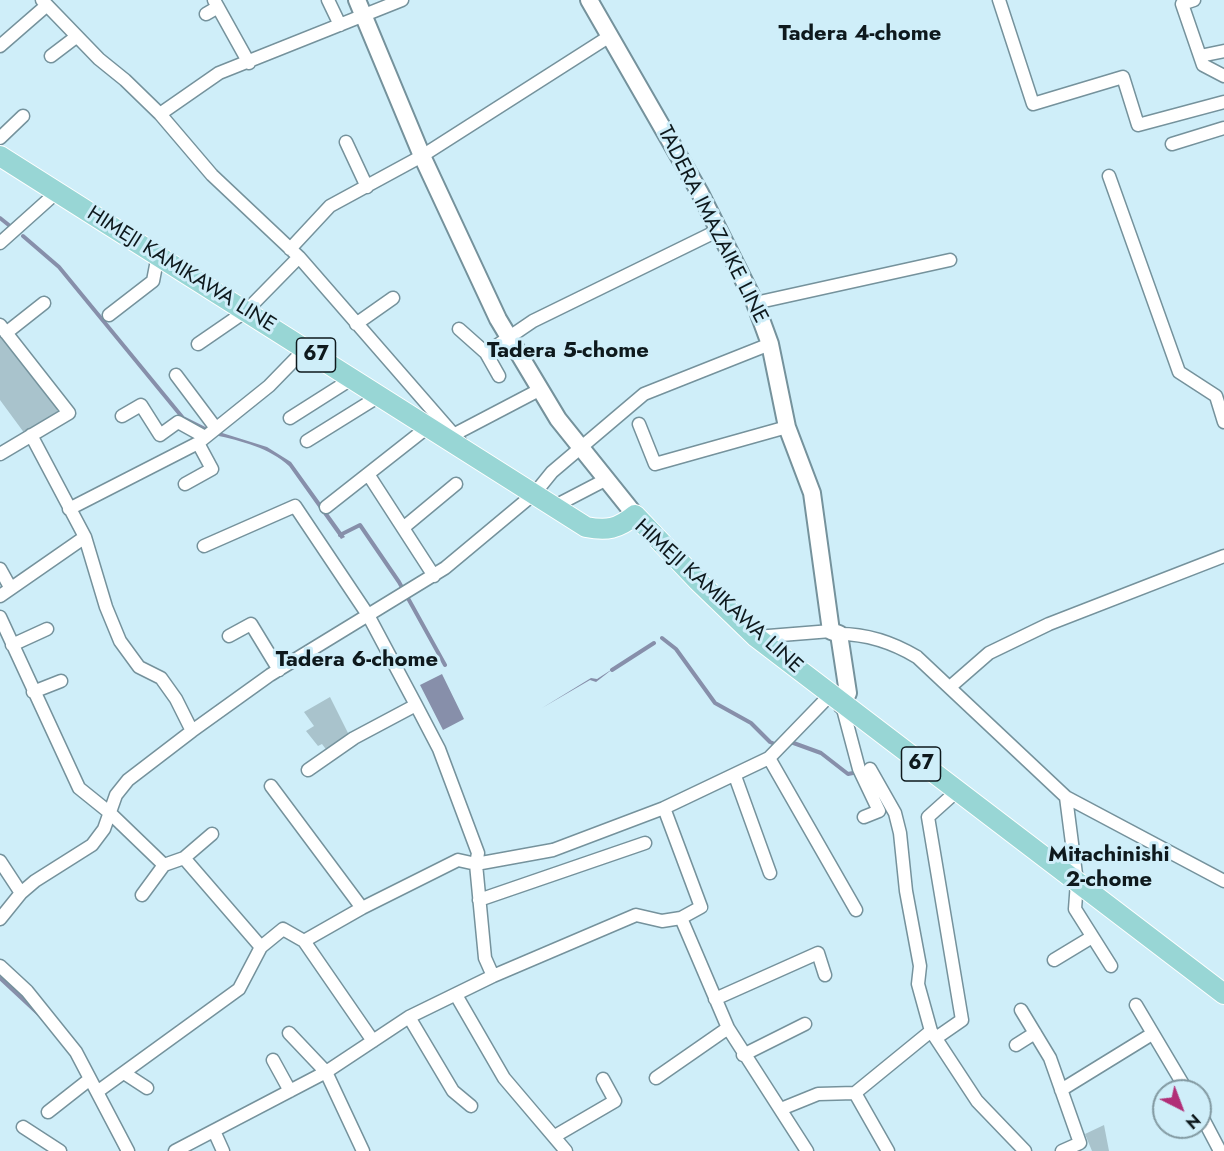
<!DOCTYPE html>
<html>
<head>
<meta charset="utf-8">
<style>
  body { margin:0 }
  #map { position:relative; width:1224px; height:1151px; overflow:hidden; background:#cfeef9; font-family:Jost,sans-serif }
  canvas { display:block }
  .north { position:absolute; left:1152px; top:1079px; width:60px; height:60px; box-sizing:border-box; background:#cfeef9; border:2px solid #8299a1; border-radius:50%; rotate:138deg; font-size:16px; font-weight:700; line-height:24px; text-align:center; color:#0e191d }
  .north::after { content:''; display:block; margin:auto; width:21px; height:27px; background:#b12e77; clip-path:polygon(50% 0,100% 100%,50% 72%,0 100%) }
</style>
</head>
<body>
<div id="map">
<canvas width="1224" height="1151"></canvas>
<div class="north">N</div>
</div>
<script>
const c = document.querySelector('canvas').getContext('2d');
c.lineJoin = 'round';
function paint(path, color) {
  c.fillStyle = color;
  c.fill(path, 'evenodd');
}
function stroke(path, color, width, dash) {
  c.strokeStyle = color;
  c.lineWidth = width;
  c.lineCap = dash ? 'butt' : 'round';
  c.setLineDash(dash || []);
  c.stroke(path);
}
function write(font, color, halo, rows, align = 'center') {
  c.font = font + ' Jost,sans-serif';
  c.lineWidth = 6;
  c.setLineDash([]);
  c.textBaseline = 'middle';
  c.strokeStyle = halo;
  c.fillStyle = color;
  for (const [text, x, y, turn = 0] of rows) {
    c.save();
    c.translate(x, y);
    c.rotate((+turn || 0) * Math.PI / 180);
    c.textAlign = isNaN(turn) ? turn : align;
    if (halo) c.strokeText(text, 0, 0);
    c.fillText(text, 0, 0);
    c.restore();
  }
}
const green = new Path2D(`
  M 0,336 L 58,406 L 57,412 L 25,434 L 0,400 Z
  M 330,697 L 350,737 L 328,752 L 322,744 L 318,746 L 306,731 L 314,726 L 304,712 Z
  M 1104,1125 L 1109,1151 L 1092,1151 L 1085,1134 Z`);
const water = new Path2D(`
  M 219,432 L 267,447 L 291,462 L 345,537 L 341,539 L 289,466 C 270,448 241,441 215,435 Z
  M 614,668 L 596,682 L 590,680 L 542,708 L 591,678 L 597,679 Z
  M 442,674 L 464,719 L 443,730 L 420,685 Z
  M 0,974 L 49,1021 L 70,1048 L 123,1151 L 120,1151 L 68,1050 Z`);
const stream = new Path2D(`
  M 0,218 L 10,226
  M 23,236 L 59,267 L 183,418 L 209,431
  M 340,535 L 360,525 L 399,582 L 445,665
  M 662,638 L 676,649 L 715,703 L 751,723 L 770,742 L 777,745
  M 612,670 L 654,643
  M 788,741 L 821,753 L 848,774 L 853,773
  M 0,978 L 43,1018`);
const street = new Path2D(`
  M 42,0 L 99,59 L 125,80 L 160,114 L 212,175 L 299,257 L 461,443
  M 214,0 L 249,63
  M 328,0 L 340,25
  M 999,0 L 1033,104 L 1123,77 L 1138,125 L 1224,102
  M 1194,0 L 1182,4 L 1203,65 L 1224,76
  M 206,14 L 218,7
  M 0,46 L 46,6
  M 51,56 L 76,37
  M 1200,56 L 1224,51
  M 160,114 L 219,73 L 402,0
  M 0,138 L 23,116
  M 346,142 L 367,187
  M 1172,144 L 1224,128
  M 1109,176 L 1179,372 L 1216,396 L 1224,422
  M 0,243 L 57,192
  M 290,249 L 330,206 L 422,156 L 610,36
  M 755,303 L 950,260
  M 109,315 L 153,281 L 158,255
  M 356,324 L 393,298
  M 0,325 L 69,413 L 0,454
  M 459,329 L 486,353 L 499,376
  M 6,333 L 44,303
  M 198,344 L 246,311 L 299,257
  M 486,353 L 533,321 L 719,230
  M 176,375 L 215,427
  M 122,416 L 141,405 L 160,435 L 178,422 L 205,437
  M 290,418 L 353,378
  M 639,424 L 655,464 L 787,427
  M 455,434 L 539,390
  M 31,435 L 85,537 L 106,607 L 120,641 L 139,667 L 161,678 L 176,699 L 192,731
  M 307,441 L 381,395
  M 368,474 L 434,576
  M 185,484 L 212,469 L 198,443
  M 555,506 L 605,480
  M 326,507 L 429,426
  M 69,509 L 198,443 L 269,386 L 306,348
  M 403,528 L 456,484
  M 204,546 L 295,506 L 368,615 L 416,705 L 439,749 L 478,853 L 476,864 L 485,958 L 493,976
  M 0,569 L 10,587
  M 0,596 L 85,537
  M 0,617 L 79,788 L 110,813 L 164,865 L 184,858 L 212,834
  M 839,634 C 868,634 892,642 917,657 L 1066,797 L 1224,881
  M 229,636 L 251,624 L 279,670
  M 756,637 L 831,631
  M 12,645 L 47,629
  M 950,687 L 989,653 L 1049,624 L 1224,556
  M 33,692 L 61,681
  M 842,705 L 859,769 L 879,811 L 864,817
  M 769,758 L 856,910
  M 870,769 L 895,813 L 900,833 L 906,891 L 920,966 L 918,984 L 931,1031 L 977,1101 L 1025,1151
  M 308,770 L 354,738 L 416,705
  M 735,776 L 770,873
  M 271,786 L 362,908
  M 1066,797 L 1077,882 L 1075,909 L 1111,966
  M 664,808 L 769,758 L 830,695
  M 184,858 L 261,947
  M 0,861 L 21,893
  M 142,895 L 164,865
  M 479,900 L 645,843
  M 681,918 L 728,1028 L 807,1151
  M 0,919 L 21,893 L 35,881 L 92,845 L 104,829 L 116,795 L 128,780 L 192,731 L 270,675 L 445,568 L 535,493 L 552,472 L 644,394 L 770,344
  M 304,941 L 373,1041
  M 1054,960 L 1092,937
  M 0,966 L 27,991 L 76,1052 L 128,1151
  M 456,995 L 504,1078 L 566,1151
  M 715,999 L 818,953 L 825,975
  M 1136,1005 L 1187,1091
  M 1021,1010 L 1050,1058 L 1080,1143 L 1062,1151
  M 409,1017 L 453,1091 L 471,1106
  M 289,1033 L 326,1072 L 363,1151
  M 936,1038 L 962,1020 L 928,817 L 957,791
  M 1016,1045 L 1035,1033
  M 743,1055 L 805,1024
  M 273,1060 L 290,1091
  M 124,1073 L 147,1088
  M 656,1078 L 728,1028
  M 1061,1090 L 1152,1034
  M 97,1092 L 239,989 L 261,947 L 283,929 L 304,941 L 362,908 L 458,860 L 476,864 L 553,850 L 664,808 L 701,907 L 681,918 L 662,921 L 636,915 L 493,976 L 409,1017 L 326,1072 L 175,1151
  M 855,1093 L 888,1151
  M 781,1109 L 818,1094 L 855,1093 L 931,1031
  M 48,1112 L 90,1079
  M 1200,1113 L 1220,1151
  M 23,1127 L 60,1151
  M 214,1131 L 223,1151
  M 555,1136 L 615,1101 L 603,1079`);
const secondary = new Path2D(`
  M 357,0 L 422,156 L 498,319 L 558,419 L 635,515
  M 589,0 L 700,193 L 755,303 L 770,344 L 787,427 L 812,493 L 831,631 L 839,634 L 848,693 L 842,705`);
const primary = new Path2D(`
  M 0,156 L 586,527 C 607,531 618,529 635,515 L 698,581 L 756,637 L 1224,994`);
const shields = [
  [316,355,39],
  [921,764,39]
];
const shieldNames = [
  ["67",316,355],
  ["67",921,764]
];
const streetNames = [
  ["TADERA IMAZAIKE LINE",712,225,63],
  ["HIMEJI KAMIKAWA LINE",181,270,32],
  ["HIMEJI KAMIKAWA LINE",718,597,42]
];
const neighbourhoodNames = [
  ["Tadera 4-chome",860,35],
  ["Tadera 5-chome",568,352],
  ["Tadera 6-chome",357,661],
  ["Mitachinishi",1109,856],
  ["2-chome",1109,881]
];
paint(green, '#a9c3cc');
paint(water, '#878faa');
stroke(stream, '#878faa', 4);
stroke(street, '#75929c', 15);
stroke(secondary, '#75929c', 20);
stroke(primary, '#fff', 22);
stroke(street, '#fff', 12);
stroke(secondary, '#fff', 16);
stroke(primary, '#98d6d5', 20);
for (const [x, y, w] of shields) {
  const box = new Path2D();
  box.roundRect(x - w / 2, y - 17, w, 34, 4.5);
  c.fillStyle = '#cfeef9';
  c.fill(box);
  stroke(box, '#0e191d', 1.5);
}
write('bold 20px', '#0e191d', null, shieldNames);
write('21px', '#0e191d', '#cfeef9', streetNames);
write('bold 22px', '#0e191d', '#cfeef9', neighbourhoodNames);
</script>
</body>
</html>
